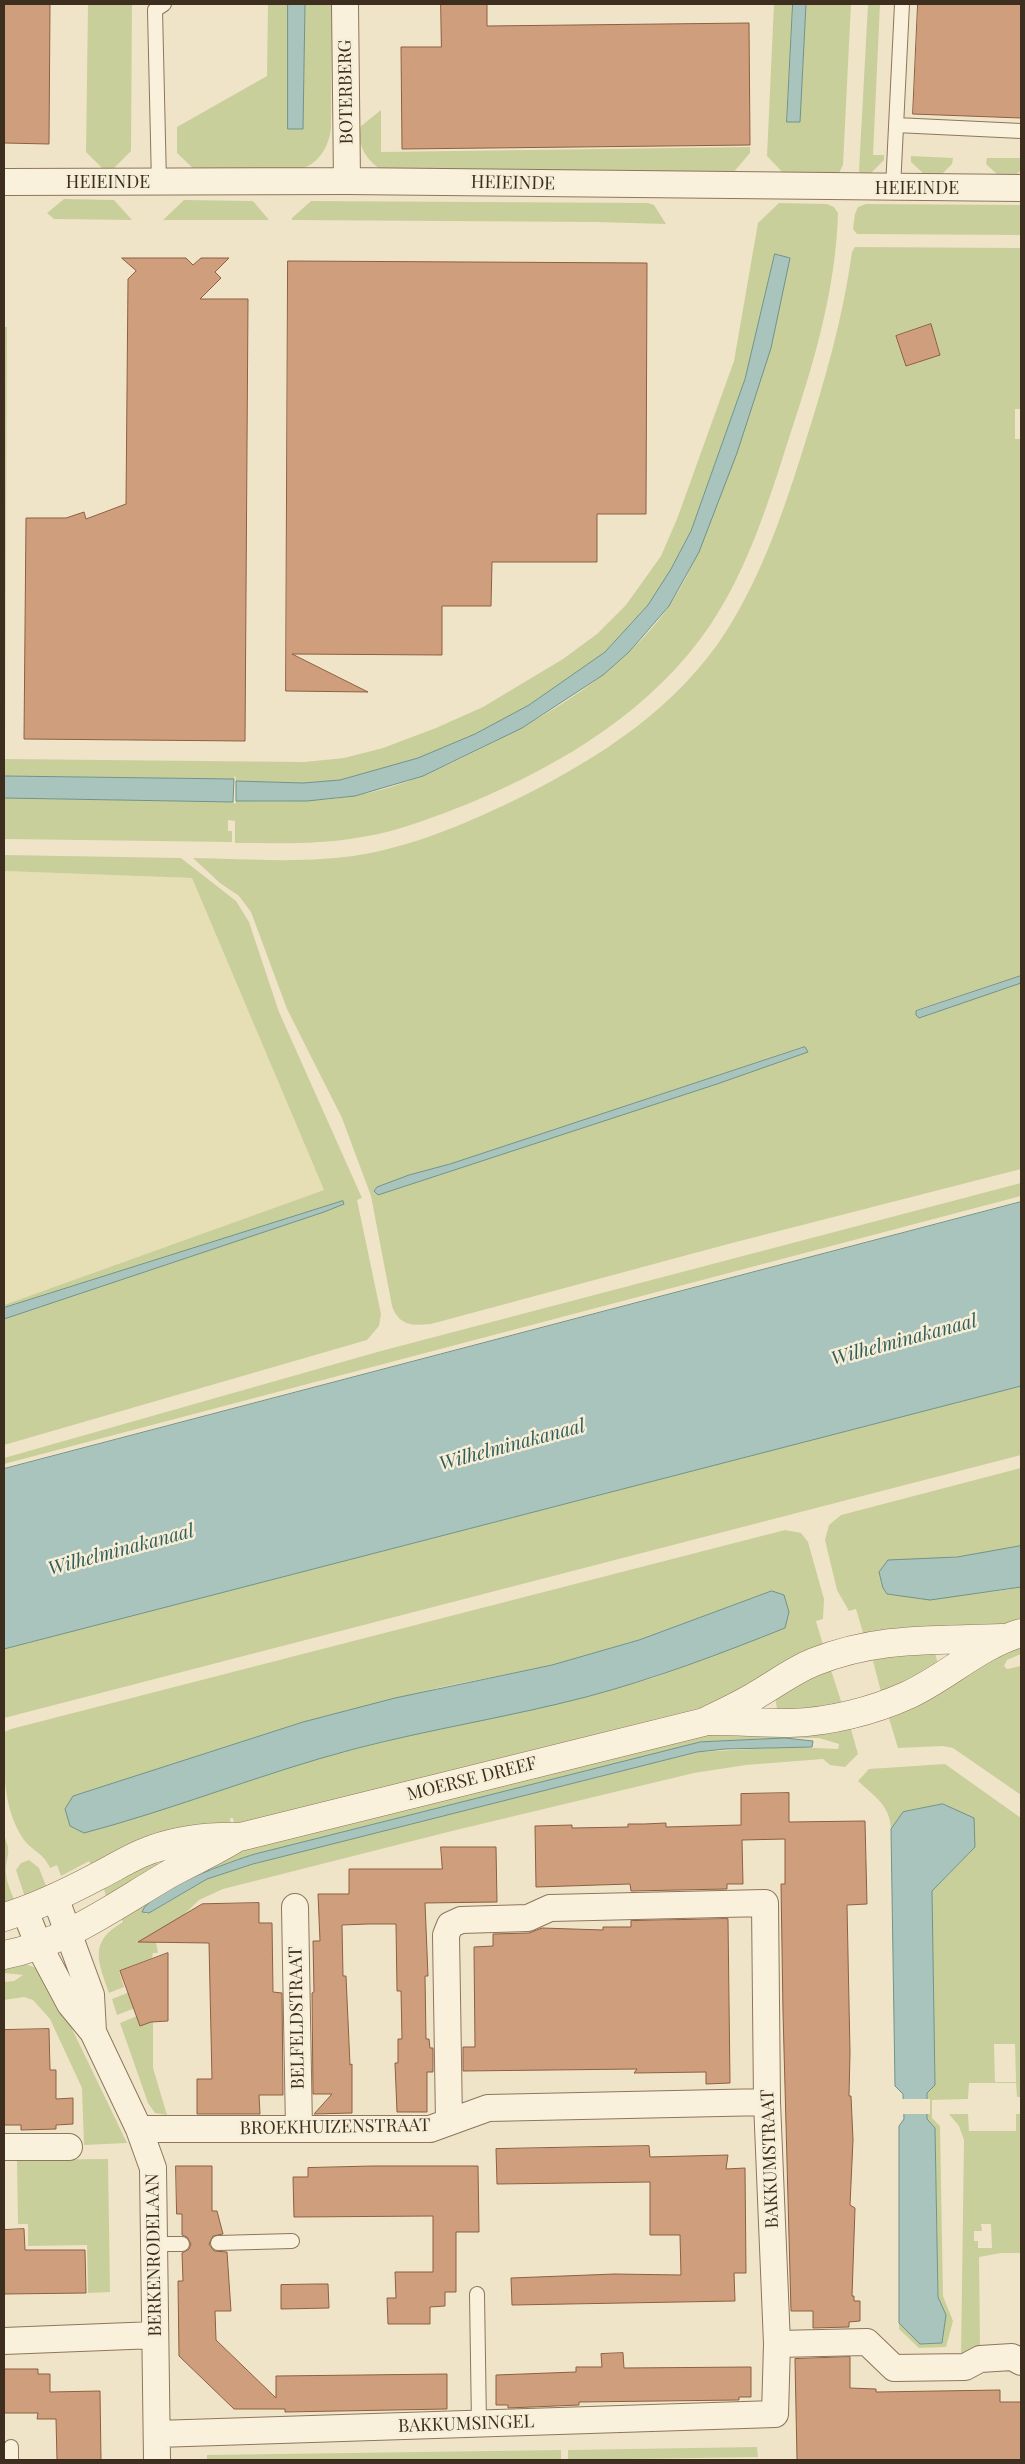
<!DOCTYPE html>
<html>
<head>
<meta charset="utf-8">
<style>
  body { margin:0 }
  #map { position:relative; width:1025px; height:2464px; overflow:hidden; background:#f0e4c8; font-family:"Playfair Display",serif }
  canvas { display:block }
  .frame { position:absolute; inset:0; border:5px solid #3d2e20; pointer-events:none }
</style>
</head>
<body>
<div id="map">
<canvas width="1025" height="2464"></canvas>
<div class="frame"></div>
</div>
<script>
const c = document.querySelector('canvas').getContext('2d');
c.lineJoin = 'round';
function paint(path, color) {
  c.fillStyle = color;
  c.fill(path, 'evenodd');
}
function stroke(path, color, width, dash) {
  c.strokeStyle = color;
  c.lineWidth = width;
  c.lineCap = dash ? 'butt' : 'round';
  c.setLineDash(dash || []);
  c.stroke(path);
}
function write(font, color, halo, rows, align = 'center') {
  c.font = font + ' "Playfair Display",serif';
  c.lineWidth = 5;
  c.setLineDash([]);
  c.textBaseline = 'middle';
  c.strokeStyle = halo;
  c.fillStyle = color;
  for (const [text, x, y, turn = 0] of rows) {
    c.save();
    c.translate(x, y);
    c.rotate((+turn || 0) * Math.PI / 180);
    c.textAlign = isNaN(turn) ? turn : align;
    if (halo) c.strokeText(text, 0, 0);
    c.fillText(text, 0, 0);
    c.restore();
  }
}
const farmland = new Path2D(`
  M 4,871 L 192,878 L 324,1190 L 4,1305 Z`);
const green = new Path2D(`
  M 88,4 L 132,4 L 131,151 L 112,170 L 105,171 L 86,152 Z
  M 268,4 L 288,4 L 288,129 L 303,129 L 305,4 L 332,4 L 331,129 C 328,149 318,164 299,170 L 196,171 L 177,153 L 177,127 L 267,76 Z
  M 774,4 L 793,4 L 787,122 L 800,122 L 806,4 L 851,4 L 843,165 L 839,173 L 785,175 L 767,156 Z
  M 868,4 L 880,4 L 873,155 L 884,155 L 884,160 L 869,175 L 860,173 L 859,171 Z
  M 381,110 L 381,152 L 750,147 L 750,153 L 732,174 L 382,170 C 367,161 356,145 361,126 Z
  M 911,156 L 953,158 L 952,164 L 941,175 L 926,176 L 911,162 Z
  M 987,158 L 1021,158 L 1021,170 L 1015,176 L 1000,177 L 986,164 Z
  M 64,199 L 114,200 L 132,220 L 54,219 L 47,213 Z
  M 184,200 L 253,201 L 269,220 L 163,220 Z
  M 311,201 L 648,203 L 654,205 L 666,224 L 596,222 L 292,220 L 292,218 Z
  M 779,203 L 827,204 L 834,207 L 838,213 C 836,290 813,366 789,438 C 769,501 748,568 711,624 C 654,709 563,764 470,803 C 434,817 400,831 362,837 C 320,845 277,843 235,843 L 235,821 L 228,820 L 228,831 L 232,831 L 232,842 L 4,839 L 4,798 L 233,802 L 235,804 L 236,801 C 275,801 314,803 353,796 C 402,788 449,765 494,742 C 554,712 613,675 657,622 C 684,590 699,550 714,511 C 746,429 767,343 790,258 L 775,255 L 745,379 L 691,531 L 671,569 L 648,605 L 605,652 L 529,705 L 475,734 L 418,758 L 340,780 L 303,783 L 236,781 L 235,775 L 234,779 L 4,776 L 4,327 L 7,327 L 5,759 L 304,762 L 344,758 L 383,748 L 436,728 L 483,707 L 563,659 L 597,634 L 626,605 L 661,556 L 677,519 L 734,361 L 758,223 Z
  M 866,204 L 1021,205 L 1021,235 L 857,234 L 853,229 L 855,214 L 858,207 Z
  M 855,247 L 1021,248 L 1021,409 L 1015,409 L 1015,439 L 1021,439 L 1021,976 L 916,1010 L 916,1015 L 920,1017 L 1021,983 L 1021,1169 L 732,1243 L 431,1324 C 413,1326 399,1326 392,1306 L 371,1196 L 342,1118 L 287,1009 L 251,912 L 239,896 L 220,883 L 193,858 C 250,859 308,864 365,854 C 419,844 472,821 521,797 C 601,757 678,707 727,630 C 763,573 785,507 805,443 C 825,380 843,318 852,252 ZM 930,325 L 940,354 L 907,366 L 896,336 ZM 804,1047 L 808,1052 L 717,1084 L 378,1195 L 374,1191 L 377,1187 L 409,1175 L 450,1164 Z
  M 4,855 L 181,858 L 236,901 L 249,922 L 279,1012 L 362,1198 L 357,1200 L 381,1314 L 379,1326 L 367,1340 L 4,1445 L 4,1319 L 324,1212 L 343,1202 L 4,1308 L 4,1305 L 324,1190 L 192,878 L 4,871 Z
  M 1021,1183 L 1021,1196 L 4,1464 L 4,1458 L 381,1351 Z
  M 1021,1386 L 1021,1455 L 4,1718 L 4,1649 Z
  M 1021,1468 L 1021,1546 L 984,1554 L 921,1560 L 883,1588 L 889,1595 C 932,1597 979,1595 1021,1587 L 1021,1620 L 980,1631 L 979,1625 L 864,1636 L 856,1609 L 849,1611 L 837,1590 L 825,1540 L 829,1525 L 841,1515 Z
  M 785,1530 L 801,1533 L 808,1542 L 824,1599 L 823,1619 L 816,1621 L 824,1648 L 731,1699 L 729,1694 L 726,1695 L 728,1701 L 257,1819 L 234,1824 L 233,1818 L 230,1818 L 231,1824 L 181,1827 L 92,1867 L 89,1861 L 61,1876 L 57,1865 L 50,1868 C 44,1853 30,1850 22,1837 C 2,1805 4,1768 4,1732 L 11,1729 ZM 772,1591 L 785,1628 L 653,1678 L 584,1697 L 403,1737 L 311,1760 L 168,1808 L 73,1796 L 303,1722 L 442,1687 L 552,1665 L 639,1640 Z
  M 1021,1648 L 1021,1654 L 1007,1660 L 1004,1666 L 1007,1669 L 1021,1666 L 1021,1795 L 953,1748 L 943,1746 L 898,1748 L 888,1715 L 1003,1653 Z
  M 935,1653 L 938,1664 L 925,1673 L 881,1692 L 872,1657 Z
  M 831,1670 L 842,1704 L 809,1710 L 777,1709 L 775,1697 L 802,1682 Z
  M 850,1726 L 858,1754 L 845,1767 L 830,1765 L 823,1759 L 746,1765 L 694,1773 L 452,1831 L 223,1889 L 199,1900 L 156,1942 L 158,1953 L 153,1953 L 152,1958 L 119,1971 L 124,1987 L 109,1993 C 98,1961 88,1942 123,1922 L 118,1913 L 231,1854 L 247,1849 L 716,1733 ZM 785,1738 L 819,1738 L 839,1744 L 838,1749 L 793,1747 L 697,1752 L 261,1862 L 207,1879 L 153,1911 L 146,1914 L 142,1911 C 155,1889 229,1861 255,1854 L 700,1742 Z
  M 945,1764 L 1021,1818 L 1021,2097 L 1017,2097 L 1016,2083 L 969,2083 L 968,2099 L 932,2100 L 932,2118 L 940,2126 L 943,2296 L 953,2321 L 946,2347 L 919,2348 L 899,2329 L 899,2323 L 920,2344 L 942,2343 L 946,2315 L 938,2297 L 935,2128 L 927,2119 L 927,2093 L 935,2085 L 932,1891 L 975,1847 L 943,1804 L 903,1812 L 891,1829 C 890,1805 874,1796 858,1781 L 869,1769 ZM 994,2044 L 1015,2044 L 1016,2082 L 995,2082 Z
  M 4,1835 C 13,1857 5,1854 6,1874 C 7,1884 12,1894 16,1904 L 4,1910 Z
  M 155,1858 L 159,1867 L 106,1896 L 104,1889 L 147,1861 Z
  M 29,1860 L 39,1868 L 48,1891 L 26,1900 L 16,1870 L 21,1863 Z
  M 20,1962 L 39,1969 L 51,1985 L 127,2143 L 84,2145 L 82,2088 L 50,2019 L 33,2000 L 24,1997 L 4,2000 L 4,1982 L 14,1981 L 23,1975 L 4,1973 L 4,1963 Z
  M 150,1984 L 153,2011 L 153,2068 L 167,2115 L 155,2113 L 148,2103 L 120,2023 L 137,2016 L 143,2005 L 117,2015 L 112,1999 Z
  M 949,2114 L 968,2114 L 969,2131 L 1016,2131 L 1016,2114 L 1021,2114 L 1021,2253 L 1001,2253 L 979,2257 L 980,2345 L 1000,2345 L 961,2356 L 964,2140 L 959,2126 ZM 981,2224 L 991,2224 L 992,2248 L 978,2248 L 978,2241 L 974,2241 L 974,2231 L 982,2231 Z
  M 108,2159 L 110,2292 L 88,2293 L 87,2245 L 28,2246 L 28,2224 L 18,2224 L 17,2160 Z
  M 757,2447 L 758,2457 L 568,2460 L 568,2450 Z
  M 561,2450 L 561,2460 L 207,2460 L 207,2455 Z`);
const water = new Path2D(`
  M 288,4 L 305,4 L 303,129 L 288,129 Z
  M 793,4 L 806,4 L 800,122 L 787,122 Z
  M 775,254 L 790,258 L 771,348 L 737,453 L 699,552 L 669,606 L 629,652 L 603,675 L 522,728 L 423,776 L 355,796 L 307,801 L 236,801 L 236,781 L 303,783 L 340,780 L 418,758 L 475,734 L 529,705 L 605,652 L 648,605 L 671,569 L 691,531 L 745,379 Z
  M 4,776 L 234,779 L 233,802 L 4,798 Z
  M 1021,976 L 1021,983 L 919,1018 L 916,1015 L 916,1011 Z
  M 805,1047 L 808,1052 L 717,1084 L 378,1195 L 374,1191 L 377,1187 L 409,1175 L 450,1164 Z
  M 343,1201 L 344,1204 L 324,1212 L 4,1319 L 4,1308 Z
  M 1021,1202 L 1021,1386 L 4,1649 L 4,1469 Z
  M 1021,1546 L 1021,1587 L 930,1600 L 887,1594 L 883,1588 L 879,1572 L 888,1560 L 957,1557 Z
  M 772,1591 L 784,1595 L 789,1612 L 785,1628 C 720,1654 654,1679 586,1697 C 509,1717 431,1729 354,1749 C 263,1773 175,1809 84,1833 L 70,1826 L 65,1809 L 73,1796 L 303,1722 L 395,1698 L 552,1665 L 639,1640 Z
  M 785,1738 L 813,1741 L 812,1747 L 725,1749 L 697,1752 L 253,1864 L 207,1879 L 149,1913 L 142,1912 C 148,1891 234,1860 255,1854 L 700,1742 Z
  M 943,1804 L 974,1818 L 975,1847 L 932,1891 L 935,2085 L 927,2093 L 927,2119 L 935,2128 L 938,2297 L 946,2315 L 942,2343 L 920,2344 L 899,2323 L 899,2126 L 904,2119 L 903,2094 L 895,2086 L 891,1829 L 903,1812 Z`);
const pier = new Path2D(`
  M 901,2099 L 930,2099 L 930,2114 L 901,2114 Z`);
const building = new Path2D(`
  M 4,4 L 50,4 L 49,144 L 4,143 Z
  M 441,4 L 487,4 L 487,26 L 749,23 L 750,145 L 402,149 L 401,47 L 441,47 Z
  M 918,4 L 1021,4 L 1021,118 L 913,114 Z
  M 122,258 L 186,258 L 193,265 L 201,258 L 229,258 L 215,272 L 221,278 L 200,299 L 248,299 L 245,741 L 24,739 L 26,518 L 66,518 L 84,512 L 86,519 L 126,504 L 128,279 L 136,271 Z
  M 288,261 L 647,263 L 646,514 L 597,514 L 597,562 L 492,562 L 491,606 L 442,606 L 442,655 L 292,654 L 368,692 L 286,691 Z
  M 931,324 L 940,355 L 906,366 L 896,336 Z
  M 789,1793 L 789,1822 L 865,1821 L 867,1904 L 847,1905 L 850,2053 L 849,2096 L 851,2096 L 853,2140 L 850,2205 L 855,2208 L 852,2296 L 854,2296 L 854,2301 L 860,2301 L 860,2321 L 849,2322 L 849,2327 L 813,2328 L 813,2311 L 791,2311 L 783,2012 L 781,1884 L 785,1884 L 785,1839 L 742,1840 L 743,1884 L 727,1884 L 727,1889 L 631,1891 L 630,1884 L 536,1887 L 535,1826 L 572,1825 L 572,1828 L 628,1827 L 628,1824 L 644,1824 L 666,1823 L 666,1827 L 741,1825 L 741,1794 Z
  M 441,1847 L 496,1847 L 497,1902 L 425,1903 L 428,1976 L 425,1976 L 426,2039 L 429,2039 L 430,2048 L 433,2048 L 433,2072 L 427,2072 L 427,2112 L 397,2112 L 395,2063 L 398,2063 L 398,2039 L 402,2039 L 401,1991 L 397,1991 L 396,1924 L 368,1924 L 342,1925 L 343,1976 L 346,1976 L 350,2065 L 352,2064 L 352,2113 L 314,2114 L 332,2094 L 313,2094 L 312,1993 L 314,1992 L 313,1941 L 320,1941 L 318,1894 L 349,1894 L 349,1869 L 442,1869 Z
  M 259,1903 L 259,1923 L 272,1923 L 273,1992 L 282,1993 L 283,2095 L 259,2095 L 260,2114 L 197,2114 L 197,2079 L 212,2079 L 209,1943 L 138,1942 L 202,1904 Z
  M 728,1919 L 730,2083 L 706,2084 L 706,2072 L 634,2073 L 637,2069 L 463,2071 L 463,2047 L 475,2047 L 474,1947 L 493,1946 L 493,1934 L 529,1933 L 542,1928 L 603,1930 L 603,1927 L 631,1927 L 631,1921 Z
  M 168,1953 L 168,2021 L 151,2022 L 140,2026 L 120,1971 Z
  M 49,2029 L 50,2070 L 56,2070 L 56,2099 L 73,2098 L 73,2124 L 56,2125 L 56,2129 L 21,2130 L 21,2125 L 4,2125 L 4,2030 Z
  M 649,2146 L 650,2157 L 728,2155 L 726,2169 L 745,2168 L 746,2273 L 734,2273 L 735,2301 L 512,2305 L 511,2278 L 615,2274 L 681,2275 L 680,2235 L 650,2235 L 650,2182 L 497,2184 L 496,2149 Z
  M 176,2166 L 212,2166 L 212,2211 L 217,2211 L 223,2234 L 213,2236 L 209,2244 L 214,2251 L 227,2252 L 231,2311 L 215,2311 L 216,2340 L 276,2398 L 276,2376 L 447,2374 L 447,2409 L 285,2412 L 285,2409 L 234,2409 L 179,2356 L 178,2281 L 183,2281 L 182,2253 L 189,2249 L 191,2244 L 187,2237 L 182,2235 L 182,2214 L 177,2214 Z
  M 372,2166 L 478,2166 L 479,2232 L 456,2232 L 456,2292 L 445,2292 L 445,2306 L 430,2307 L 430,2324 L 388,2324 L 387,2298 L 396,2298 L 395,2272 L 433,2272 L 433,2216 L 294,2217 L 293,2177 L 308,2177 L 308,2168 Z
  M 24,2229 L 25,2250 L 85,2250 L 86,2293 L 4,2294 L 4,2230 Z
  M 318,2284 L 328,2284 L 329,2308 L 281,2309 L 281,2285 Z
  M 623,2353 L 624,2368 L 751,2367 L 751,2397 L 739,2397 L 739,2400 L 579,2402 L 579,2405 L 508,2408 L 508,2405 L 496,2405 L 496,2375 L 576,2372 L 576,2367 L 602,2367 L 601,2354 Z
  M 850,2357 L 850,2388 L 876,2389 L 876,2392 L 1000,2390 L 1000,2402 L 1021,2402 L 1021,2460 L 797,2460 L 795,2359 Z
  M 4,2369 L 38,2369 L 38,2374 L 50,2374 L 50,2392 L 100,2391 L 101,2460 L 57,2460 L 56,2419 L 37,2419 L 38,2413 L 4,2413 Z`);
const service = new Path2D(`
  M 896,125 L 1021,131
  M 159,183 L 155,10 L 164,4
  M 893,188 L 902,4
  M 218,2243 L 292,2241
  M 154,2244 L 182,2244
  M 477,2294 L 479,2424
  M 11,2447 L 11,2460`);
const minor = new Path2D(`
  M 345,4 L 347,181
  M 4,182 L 347,181 L 1021,188
  M 55,1897 L 91,1995 L 93,2032
  M 295,1907 L 299,2129
  M 25,1911 L 39,1946 L 70,2004 L 93,2032 L 139,2129 L 153,2168 L 157,2460
  M 139,2129 L 430,2129 L 488,2108 L 767,2102
  M 4,2147 L 69,2147
  M 4,2341 L 155,2335
  M 777,2344 L 867,2342 L 894,2368 L 965,2367 L 980,2359 L 1012,2357 L 1021,2362
  M 157,2434 L 775,2414 L 777,2344 L 767,2102 L 765,1903 L 550,1908 L 528,1918 L 461,1920 L 450,1925 L 446,1935 L 449,2122`);
const tertiary = new Path2D(`
  M 710,1721 C 737,1721 763,1723 790,1723 C 829,1722 873,1711 908,1695 C 947,1677 979,1645 1021,1633
  M 4,1917 C 37,1907 68,1892 98,1876 C 116,1867 134,1855 153,1849 C 182,1839 209,1836 240,1837 L 704,1722 C 722,1713 741,1705 758,1694 C 777,1683 794,1670 814,1662 C 880,1636 934,1641 1002,1638
  M 4,1955 C 66,1943 117,1904 171,1873 C 193,1861 216,1851 238,1837`);
const streetNames = [
  ["BOTERBERG",346,92,-91],
  ["HEIEINDE",108,182],
  ["HEIEINDE",513,183,1],
  ["HEIEINDE",917,188],
  ["MOERSE DREEF",472,1779,-14],
  ["BELFELDSTRAAT",297,2018,-91],
  ["BROEKHUIZENSTRAAT",335,2127,-1],
  ["BAKKUMSTRAAT",770,2159,-92],
  ["BERKENRODELAAN",154,2255,-91],
  ["BAKKUMSINGEL",466,2424,-2]
];
const waterNames = [
  ["Wilhelminakanaal",904,1340,-15],
  ["Wilhelminakanaal",512,1445,-15],
  ["Wilhelminakanaal",121,1550,-15]
];
paint(farmland, '#e6deb5');
paint(green, '#c9cf9b');
paint(water, '#a9c4bc');
stroke(water, '#6f938a', 1);
paint(pier, '#f0e4c8');
paint(building, '#cf9f7d');
stroke(building, '#8d5f41', 1);
stroke(service, '#8d765c', 16);
stroke(minor, '#8d765c', 28);
stroke(tertiary, '#8d765c', 29);
stroke(service, '#faf1dc', 14);
stroke(minor, '#faf1dc', 26);
stroke(tertiary, '#faf1dc', 28);
write('18px', '#3d2e20', '#f7eed8', streetNames);
write('italic 19px', '#2f5d5a', '#f7eed8', waterNames);
</script>
</body>
</html>
